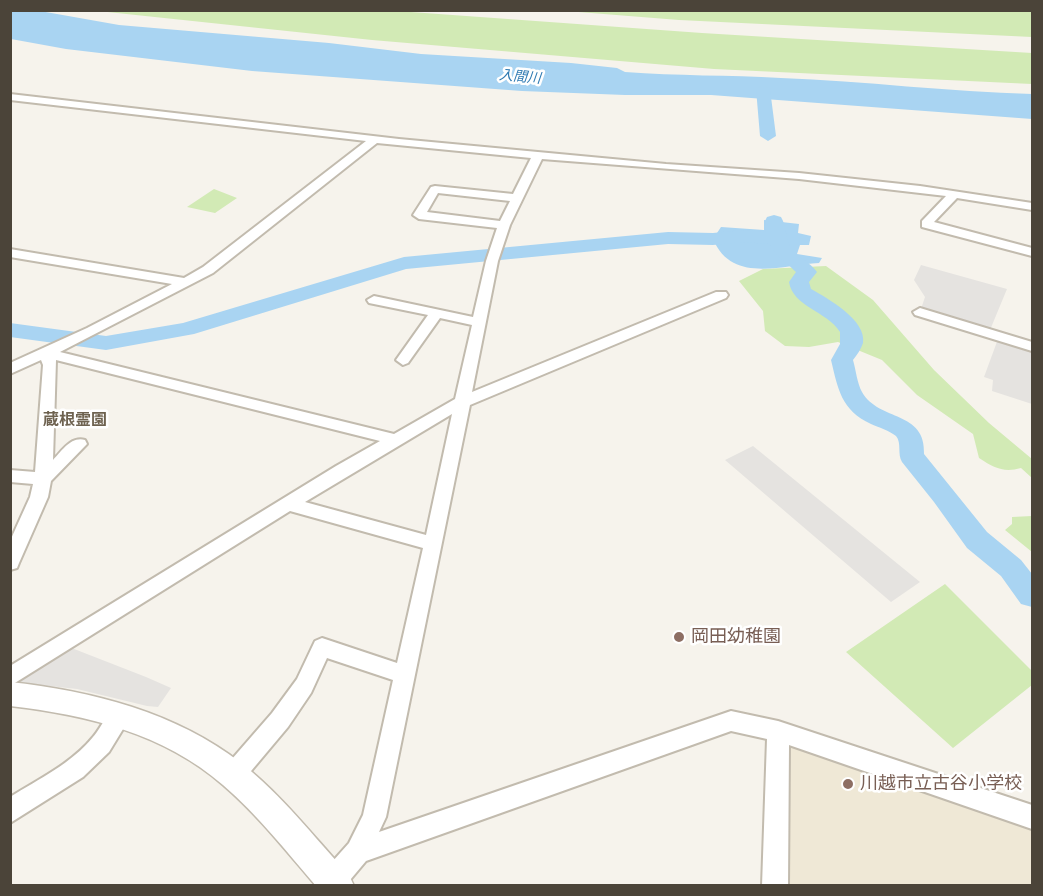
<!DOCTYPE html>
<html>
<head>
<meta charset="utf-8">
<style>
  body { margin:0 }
  #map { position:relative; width:1043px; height:896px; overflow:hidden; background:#f6f3ec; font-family:Figtree,sans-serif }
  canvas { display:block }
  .frame { position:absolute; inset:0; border:12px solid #4b4439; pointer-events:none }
</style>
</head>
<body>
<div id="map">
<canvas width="1043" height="896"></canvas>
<div class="frame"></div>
</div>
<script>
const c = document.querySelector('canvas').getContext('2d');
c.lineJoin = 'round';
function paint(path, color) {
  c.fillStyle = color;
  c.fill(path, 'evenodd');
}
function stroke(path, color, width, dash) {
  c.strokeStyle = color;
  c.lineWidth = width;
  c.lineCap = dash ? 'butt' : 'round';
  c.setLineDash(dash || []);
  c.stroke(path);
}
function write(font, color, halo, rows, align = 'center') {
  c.font = font + ' Figtree,"Noto Sans JP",sans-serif';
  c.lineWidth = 5;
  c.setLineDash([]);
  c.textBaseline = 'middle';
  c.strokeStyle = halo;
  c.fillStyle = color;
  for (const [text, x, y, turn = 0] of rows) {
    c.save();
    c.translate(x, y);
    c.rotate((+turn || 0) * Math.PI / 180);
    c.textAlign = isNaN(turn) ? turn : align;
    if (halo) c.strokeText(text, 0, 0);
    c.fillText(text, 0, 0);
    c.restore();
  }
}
const education = new Path2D(`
  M 787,739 L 1032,824 L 1032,885 L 780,886 Z`);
const green = new Path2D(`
  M 98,11 L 397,11 L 702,33 L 1032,53 L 1032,84 L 714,69 L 372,40 Z
  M 566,11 L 1032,11 L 1032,37 L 679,20 Z
  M 214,189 L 237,198 L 215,213 L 187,207 Z
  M 826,266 L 873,300 L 934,370 L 989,423 L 1032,459 L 1032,478 L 1021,468 C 1004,473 994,468 979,458 L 973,434 L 917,395 L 882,360 L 838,342 L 809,347 L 785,346 L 765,331 L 763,311 L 739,281 L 763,269 Z
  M 1032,516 L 1032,552 L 1005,530 L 1012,524 L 1012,517 Z
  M 945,584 L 1032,671 L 1032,685 L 953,748 L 846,652 Z`);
const parking = new Path2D(`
  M 921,265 L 1007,289 L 990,330 L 921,309 L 925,297 L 914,280 Z
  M 998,339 L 1032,349 L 1032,404 L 992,391 L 993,380 L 984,377 Z
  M 753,446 L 920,582 L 891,602 L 725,460 Z
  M 69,647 L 146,677 L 171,688 L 158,707 L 147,706 L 77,689 L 22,683 L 19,680 Z`);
const water = new Path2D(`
  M 10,11 L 40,11 L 119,25 L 329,43 L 421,54 L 571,63 L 617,68 L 625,72 C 677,76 729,75 781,78 C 865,81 949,92 1032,94 L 1032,119 L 711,95 L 625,95 L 522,91 L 252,71 L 66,49 L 11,39 Z
  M 764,220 L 799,224 L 798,233 L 811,236 L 809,245 L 800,245 L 797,254 L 822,258 L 819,263 C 781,265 732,284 713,239 L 721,227 L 764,230 Z`);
const river = new Path2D(`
  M 763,85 L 770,89 L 776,136 L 768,141 L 760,136 L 756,89 Z
  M 774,215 L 781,217 C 787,227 785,239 792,249 C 797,257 810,262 817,272 L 809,282 L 811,289 C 827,298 867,320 863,343 C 861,349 857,355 853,360 C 856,370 857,383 862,392 C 879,422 926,410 924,454 L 987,532 L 1021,560 L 1032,574 L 1032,607 L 1021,604 L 1001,576 L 967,548 L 934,502 L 902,462 C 897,454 902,443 896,436 C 890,431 878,427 871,424 C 841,410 838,389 831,360 L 840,344 L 840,332 C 827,311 793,307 789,282 L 796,272 C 784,260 779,260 769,244 L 743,242 L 713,245 L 668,244 L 406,269 L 194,334 L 106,350 L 10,337 L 10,323 L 106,336 L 183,323 L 404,257 L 668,232 L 713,233 L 743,230 L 766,232 L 765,221 L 767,217 Z`);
const minor = new Path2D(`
  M 10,94 L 399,139 L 666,164 L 799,173 L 920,186 L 1032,203 L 1032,210 L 957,198 L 934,222 L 1032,248 L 1032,256 L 922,227 L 922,221 L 946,196 L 799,179 L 542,159 L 510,225 L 498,261 L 472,392 L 716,292 L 726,292 L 728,295 L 726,298 L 470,405 L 386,817 L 379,832 L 731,711 L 778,721 L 1032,805 L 1032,829 L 789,745 L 788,886 L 762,886 L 767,739 L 731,731 L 366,861 L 345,886 L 323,886 L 321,880 L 324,871 L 349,843 L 363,815 L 393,680 L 327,658 L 311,693 L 288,727 L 241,783 L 233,786 L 225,783 L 222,775 L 225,767 L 272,713 L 297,679 L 315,641 L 322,638 L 397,663 L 423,548 L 290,511 L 10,686 L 10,666 L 336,466 L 380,441 L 56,360 L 53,460 C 62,451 71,436 85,440 L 87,444 L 51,481 L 48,497 L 19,563 L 17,568 L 10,570 L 10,541 L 30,497 L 33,484 L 10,482 L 10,470 L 35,472 L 43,365 L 41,360 L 10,374 L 10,363 L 87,328 L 172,284 L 10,257 L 10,249 L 184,278 L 203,267 L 366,141 L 10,100 ZM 377,143 L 531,158 L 513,194 L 435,186 L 431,187 L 413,215 L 419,219 L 497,228 L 486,261 L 473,317 L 374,296 L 367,300 L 369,303 L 428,315 L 396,360 L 403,365 L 408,363 L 440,318 L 472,325 L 455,399 L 394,434 L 60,352 L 213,273 ZM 438,193 L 510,201 L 500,221 L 427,212 ZM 452,414 L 426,535 L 305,502 Z
  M 920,308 L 1032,342 L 1032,351 L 915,315 L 913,312 Z
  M 120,706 L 128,709 L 131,716 L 109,752 L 83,777 L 10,823 L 10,797 C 39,779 72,763 93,737 C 103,726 106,711 120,706 Z`);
const tertiary = new Path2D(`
  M 10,682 C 92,691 175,712 241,763 C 282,795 314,837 349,875 L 354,886 L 316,886 C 286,851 258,815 223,785 C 163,733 87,715 10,706 Z`);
const markers = [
  [679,637,6,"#8d6e63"],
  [848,784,6,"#8d6e63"]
];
const farWaternames = [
  ["入間川",520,77,5]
];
const neighbourhoodNames = [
  ["蔵根霊園",75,420]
];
const nearEducationnames = [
  ["岡田幼稚園",691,637],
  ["川越市立古谷小学校",860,784]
];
paint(education, '#efe8d6');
paint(green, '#d2eab5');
paint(parking, '#e5e3e0');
paint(water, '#a9d4f2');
paint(river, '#a9d4f2');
stroke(minor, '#c2bbae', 4);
stroke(tertiary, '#c2bbae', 3);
paint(minor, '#fff');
paint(tertiary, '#fff');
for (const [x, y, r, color] of markers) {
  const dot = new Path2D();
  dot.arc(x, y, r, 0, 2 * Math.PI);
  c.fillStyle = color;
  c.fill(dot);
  stroke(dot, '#fff', 2);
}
write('italic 14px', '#2e7ab2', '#fff', farWaternames);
write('bold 16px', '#6e6250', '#fff', neighbourhoodNames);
write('18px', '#785e54', '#fff', nearEducationnames, 'left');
</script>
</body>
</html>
